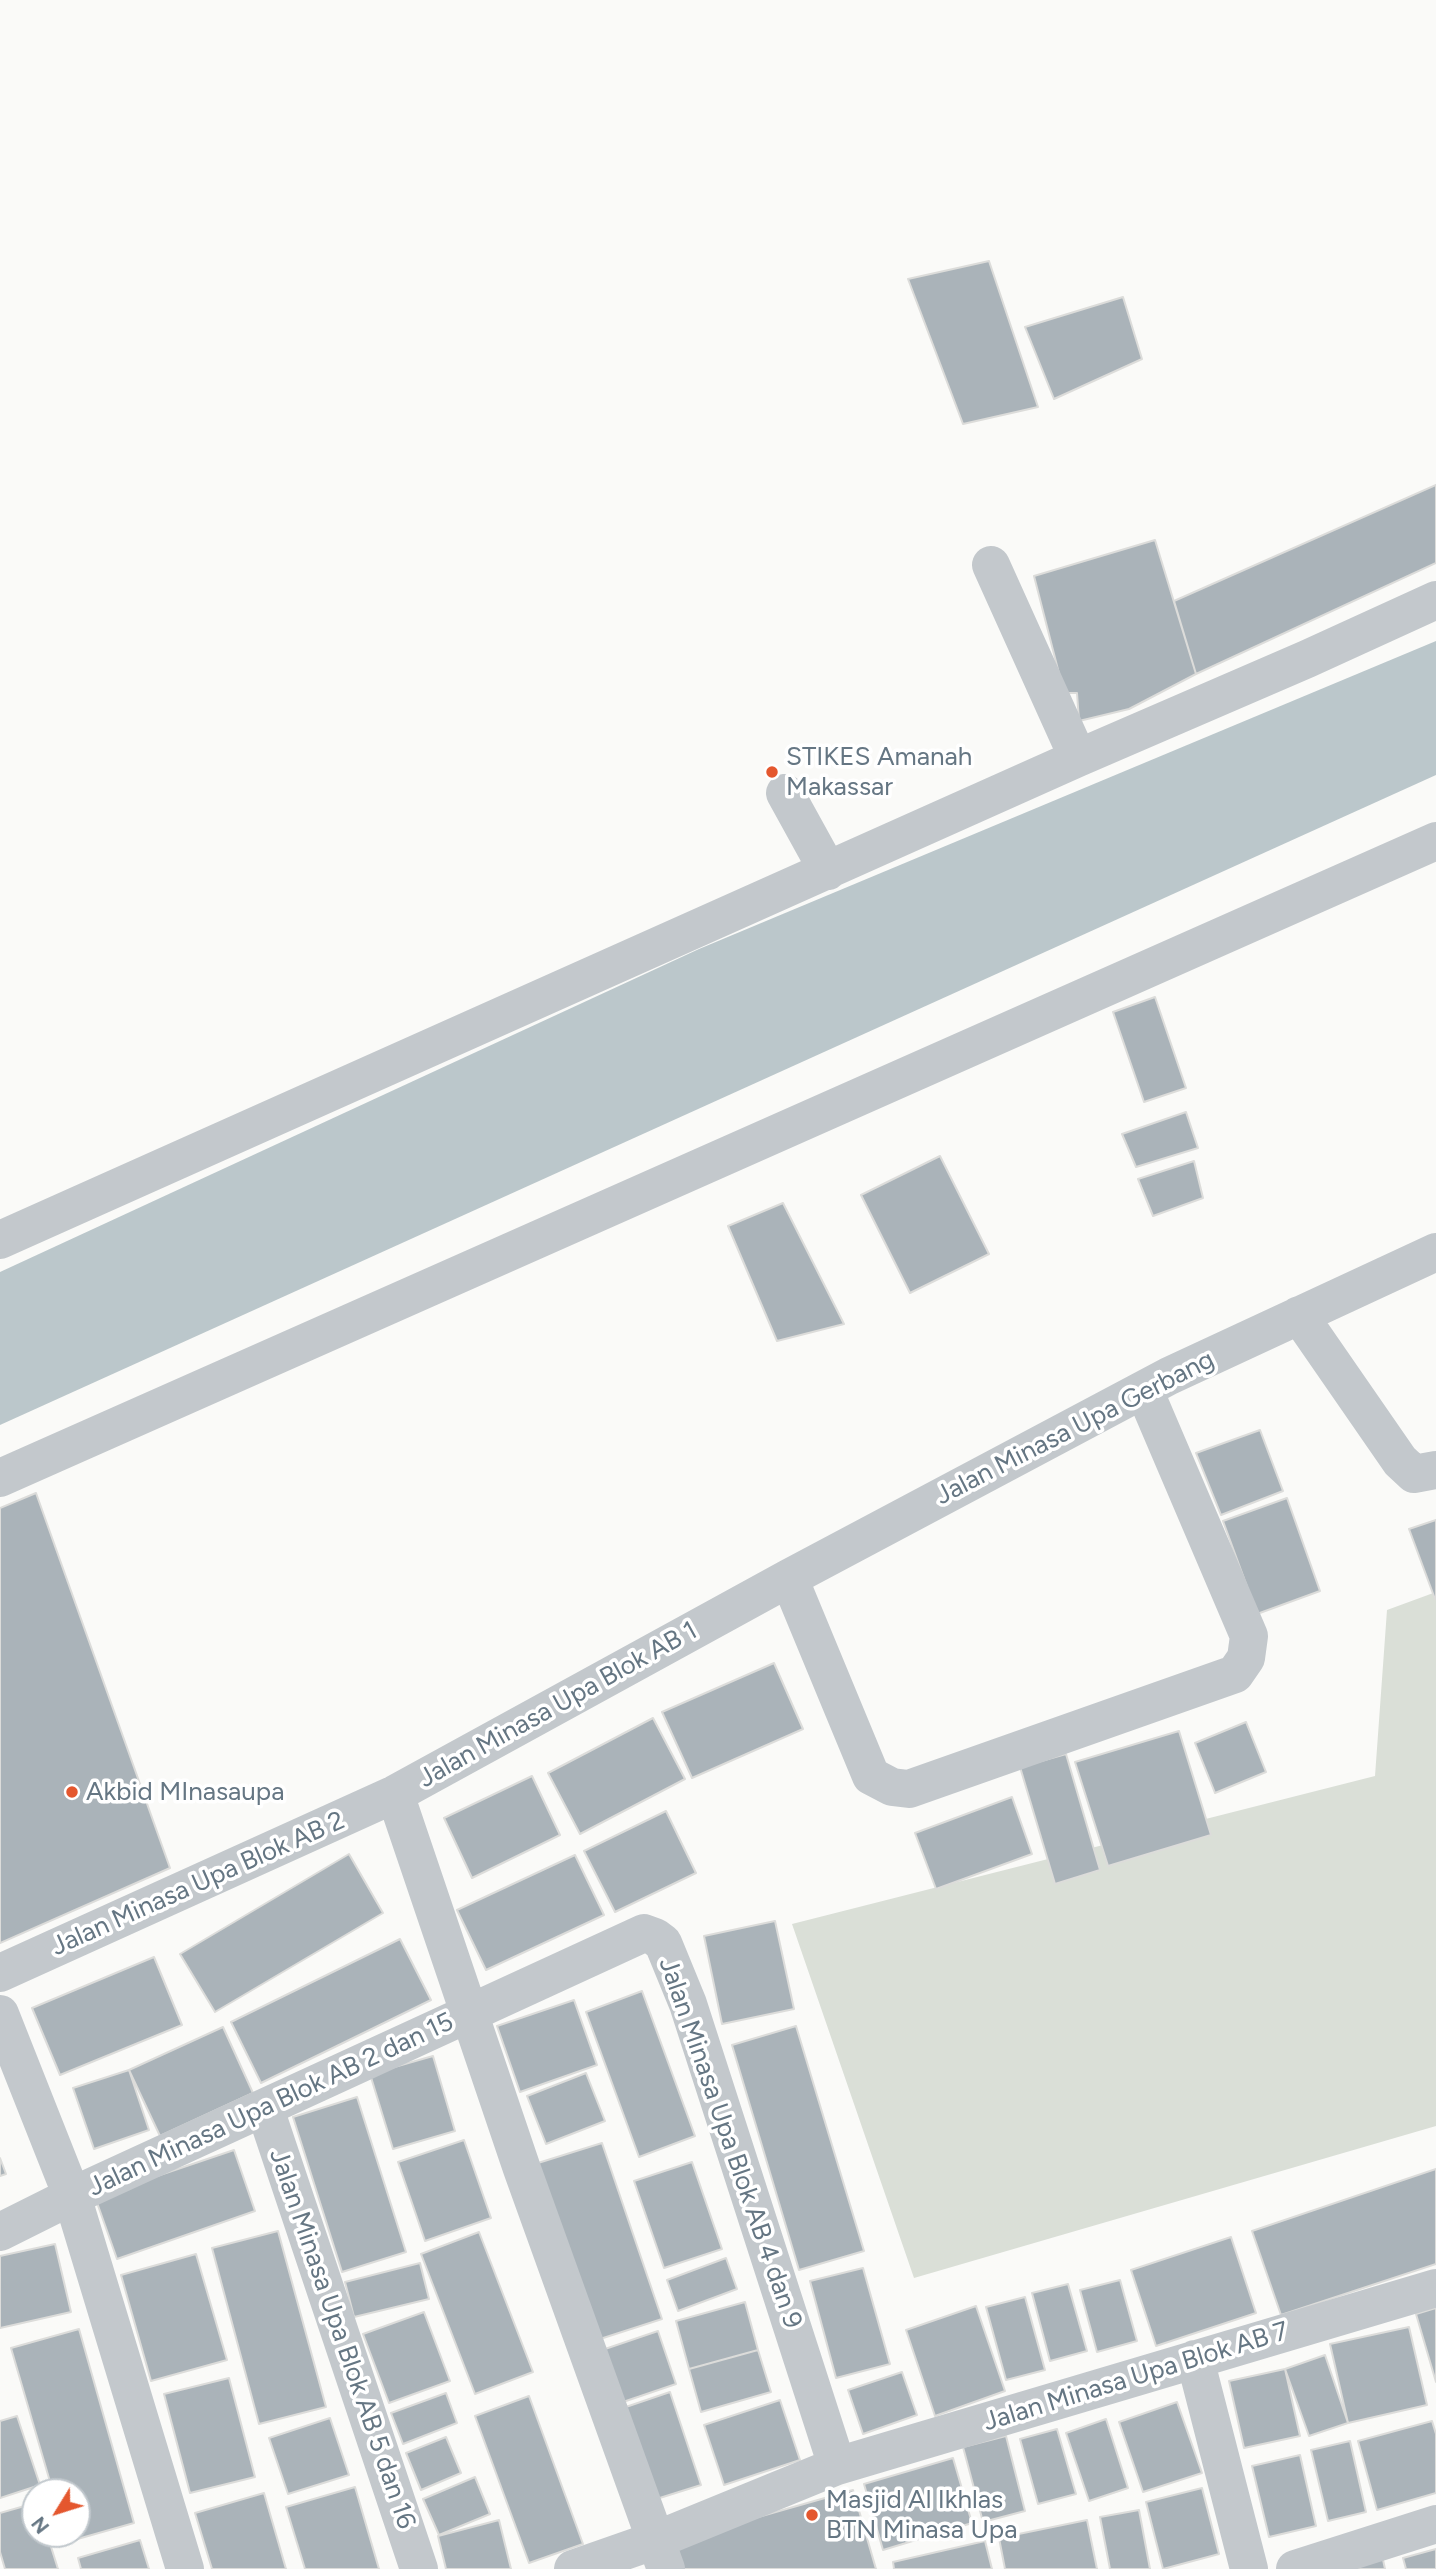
<!DOCTYPE html>
<html>
<head>
<meta charset="utf-8">
<style>
  body { margin:0 }
  #map { position:relative; width:1436px; height:2569px; overflow:hidden; background:#fafaf8; font-family:Figtree,sans-serif }
  canvas { display:block }
  .north { position:absolute; left:21px; top:2478px; width:70px; height:70px; box-sizing:border-box; background:#fff; border:2px solid #c1c8cd; border-radius:50%; rotate:232deg; font-size:19px; font-weight:700; line-height:28px; text-align:center; color:#657683 }
  .north::after { content:''; display:block; margin:auto; width:24px; height:32px; background:#e4572e; clip-path:polygon(50% 0,100% 100%,50% 72%,0 100%) }
</style>
</head>
<body>
<div id="map">
<canvas width="1436" height="2569"></canvas>
<div class="north">N</div>
</div>
<script>
const c = document.querySelector('canvas').getContext('2d');
c.lineJoin = 'round';
function paint(path, color) {
  c.fillStyle = color;
  c.fill(path, 'evenodd');
}
function stroke(path, color, width, dash) {
  c.strokeStyle = color;
  c.lineWidth = width;
  c.lineCap = dash ? 'butt' : 'round';
  c.setLineDash(dash || []);
  c.stroke(path);
}
function write(font, color, halo, rows, align = 'center') {
  c.font = font + ' Figtree,sans-serif';
  c.lineWidth = 7;
  c.setLineDash([]);
  c.textBaseline = 'middle';
  c.strokeStyle = halo;
  c.fillStyle = color;
  for (const [text, x, y, turn = 0] of rows) {
    c.save();
    c.translate(x, y);
    c.rotate((+turn || 0) * Math.PI / 180);
    c.textAlign = isNaN(turn) ? turn : align;
    if (halo) c.strokeText(text, 0, 0);
    c.fillText(text, 0, 0);
    c.restore();
  }
}
const green = new Path2D(`
  M 1436,1592 L 1436,2126 L 914,2278 L 792,1924 L 1375,1776 L 1387,1610 Z`);
const water = new Path2D(`
  M 1436,641 L 1436,775 L 0,1425 L 0,1272 L 699,949 Z`);
const building = new Path2D(`
  M 989,261 L 1038,407 L 963,424 L 908,279 Z
  M 1123,297 L 1142,359 L 1054,399 L 1025,327 Z
  M 1436,485 L 1436,563 L 1196,674 L 1174,601 Z
  M 1155,540 L 1196,674 L 1129,709 L 1079,721 L 1077,693 L 1064,693 L 1034,576 Z
  M 1155,997 L 1186,1088 L 1144,1102 L 1113,1012 Z
  M 1186,1112 L 1198,1148 L 1136,1167 L 1122,1134 Z
  M 940,1156 L 989,1254 L 910,1293 L 861,1195 Z
  M 1194,1161 L 1203,1198 L 1153,1216 L 1138,1179 Z
  M 783,1203 L 844,1324 L 777,1341 L 728,1226 Z
  M 1260,1430 L 1283,1491 L 1221,1515 L 1196,1453 Z
  M 36,1493 L 170,1868 L 0,1943 L 0,1508 Z
  M 1287,1498 L 1320,1591 L 1257,1614 L 1223,1521 Z
  M 1436,1520 L 1436,1599 L 1435,1599 L 1409,1529 Z
  M 774,1663 L 803,1729 L 692,1778 L 662,1712 Z
  M 653,1718 L 685,1779 L 580,1834 L 548,1773 Z
  M 1246,1722 L 1266,1772 L 1215,1793 L 1195,1743 Z
  M 1179,1731 L 1211,1835 L 1108,1866 L 1075,1762 Z
  M 1066,1754 L 1100,1870 L 1055,1884 L 1020,1767 Z
  M 532,1776 L 560,1835 L 472,1878 L 444,1818 Z
  M 1012,1797 L 1032,1854 L 936,1889 L 915,1833 Z
  M 666,1811 L 696,1873 L 615,1912 L 584,1851 Z
  M 349,1854 L 383,1913 L 215,2012 L 180,1954 Z
  M 575,1855 L 604,1915 L 486,1970 L 457,1910 Z
  M 775,1921 L 794,2009 L 722,2024 L 704,1936 Z
  M 400,1939 L 431,2000 L 261,2083 L 231,2022 Z
  M 154,1957 L 182,2025 L 60,2075 L 32,2008 Z
  M 642,1991 L 695,2136 L 639,2157 L 586,2012 Z
  M 574,2000 L 597,2065 L 520,2092 L 497,2026 Z
  M 796,2026 L 864,2251 L 799,2270 L 732,2045 Z
  M 223,2027 L 253,2093 L 160,2136 L 129,2070 Z
  M 433,2056 L 455,2131 L 393,2149 L 370,2074 Z
  M 129,2070 L 149,2130 L 94,2149 L 73,2088 Z
  M 586,2073 L 605,2121 L 546,2144 L 527,2096 Z
  M 357,2097 L 406,2252 L 342,2272 L 293,2117 Z
  M 464,2140 L 491,2218 L 425,2241 L 398,2162 Z
  M 602,2143 L 662,2319 L 597,2340 L 538,2163 Z
  M 234,2150 L 255,2211 L 117,2259 L 95,2197 Z
  M 0,2158 L 6,2174 L 0,2176 Z
  M 692,2162 L 722,2249 L 664,2268 L 634,2181 Z
  M 1436,2169 L 1436,2264 L 1281,2315 L 1252,2231 Z
  M 278,2231 L 326,2407 L 259,2424 L 212,2248 Z
  M 479,2232 L 533,2372 L 475,2394 L 421,2254 Z
  M 1231,2237 L 1256,2313 L 1156,2346 L 1131,2270 Z
  M 55,2244 L 71,2312 L 0,2328 L 0,2256 Z
  M 196,2254 L 227,2360 L 151,2381 L 121,2275 Z
  M 726,2258 L 737,2289 L 678,2311 L 667,2280 Z
  M 420,2263 L 429,2299 L 354,2317 L 345,2282 Z
  M 863,2268 L 890,2364 L 836,2378 L 810,2281 Z
  M 1120,2280 L 1137,2341 L 1097,2352 L 1080,2290 Z
  M 1068,2284 L 1087,2351 L 1050,2361 L 1032,2293 Z
  M 1025,2297 L 1045,2370 L 1006,2380 L 986,2307 Z
  M 745,2302 L 758,2350 L 689,2369 L 676,2321 Z
  M 976,2306 L 1005,2391 L 935,2416 L 906,2330 Z
  M 1436,2308 L 1436,2382 L 1416,2314 Z
  M 424,2312 L 450,2381 L 389,2403 L 363,2334 Z
  M 1409,2327 L 1427,2405 L 1348,2423 L 1330,2344 Z
  M 79,2329 L 134,2523 L 67,2542 L 65,2534 L 77,2534 L 77,2492 L 53,2492 L 11,2348 Z
  M 658,2331 L 676,2384 L 623,2402 L 605,2349 Z
  M 758,2350 L 771,2392 L 701,2412 L 689,2369 Z
  M 1325,2355 L 1348,2423 L 1309,2436 L 1285,2369 Z
  M 1285,2369 L 1300,2436 L 1244,2448 L 1229,2381 Z
  M 902,2372 L 917,2415 L 863,2434 L 848,2390 Z
  M 229,2378 L 255,2477 L 190,2493 L 164,2394 Z
  M 670,2392 L 701,2485 L 647,2502 L 617,2410 Z
  M 446,2393 L 457,2423 L 403,2444 L 391,2413 Z
  M 529,2396 L 583,2544 L 529,2563 L 475,2416 Z
  M 780,2400 L 800,2460 L 724,2485 L 704,2425 Z
  M 1177,2402 L 1202,2473 L 1143,2492 L 1119,2422 Z
  M 17,2416 L 40,2485 L 0,2498 L 0,2421 Z
  M 330,2418 L 349,2475 L 288,2494 L 269,2438 Z
  M 1106,2419 L 1128,2488 L 1089,2501 L 1066,2433 Z
  M 1432,2421 L 1436,2434 L 1436,2493 L 1377,2510 L 1358,2441 Z
  M 1057,2429 L 1076,2494 L 1038,2504 L 1020,2439 Z
  M 1006,2436 L 1025,2511 L 983,2522 L 963,2447 Z
  M 446,2437 L 461,2473 L 421,2490 L 406,2453 Z
  M 1350,2441 L 1366,2512 L 1328,2521 L 1311,2450 Z
  M 1300,2455 L 1316,2526 L 1269,2537 L 1252,2466 Z
  M 953,2458 L 972,2523 L 883,2550 L 864,2484 Z
  M 475,2477 L 490,2514 L 439,2535 L 423,2499 Z
  M 355,2487 L 379,2569 L 305,2569 L 286,2507 Z
  M 1202,2488 L 1219,2554 L 1163,2569 L 1146,2502 Z
  M 853,2490 L 876,2569 L 682,2569 L 674,2541 Z
  M 264,2493 L 286,2569 L 212,2569 L 195,2513 Z
  M 35,2503 L 35,2534 L 47,2534 L 58,2569 L 5,2569 L 0,2552 L 0,2513 Z
  M 1139,2510 L 1150,2569 L 1110,2569 L 1100,2517 Z
  M 499,2520 L 511,2569 L 446,2569 L 438,2536 Z
  M 1087,2520 L 1097,2569 L 1005,2569 L 999,2538 Z
  M 140,2540 L 149,2569 L 81,2569 L 78,2558 Z
  M 985,2541 L 992,2569 L 894,2569 L 893,2562 Z
  M 1436,2549 L 1436,2569 L 1406,2569 L 1403,2558 Z
  M 1382,2555 L 1385,2569 L 1329,2569 Z`);
const minor = new Path2D(`
  M 991,565 L 1078,758
  M 785,793 L 828,871
  M 0,1240 L 1078,758 L 1307,659 L 1436,600
  M 1299,1315 L 1400,1461 L 1414,1474 L 1436,1470
  M 0,1478 L 1436,841
  M 789,1578 L 871,1776 L 892,1787 L 909,1789 L 1235,1674 L 1246,1658 L 1249,1636 L 1144,1390
  M 395,1794 L 522,2169 L 666,2569
  M 0,1973 L 395,1794 L 789,1578 L 1169,1376 L 1436,1252
  M 0,2014 L 72,2196 L 185,2569
  M 265,2109 L 419,2569
  M 0,2232 L 72,2196 L 644,1933 L 655,1937 L 663,1943 L 688,2004 L 837,2466
  M 1195,2359 L 1249,2569
  M 573,2569 L 656,2540 L 837,2466 L 1436,2288
  M 1295,2569 L 1436,2524`);
const markers = [
  [772,772,7,"#e4572e"],
  [72,1792,7,"#e4572e"],
  [812,2515,7,"#e4572e"]
];
const poiNames = [
  ["STIKES Amanah",786,757],
  ["Makassar",786,787],
  ["Akbid MInasaupa",86,1792],
  ["Masjid Al Ikhlas",826,2500],
  ["BTN Minasa Upa",826,2530]
];
const streetNames = [
  ["Jalan Minasa Upa Gerbang",1075,1428,-27],
  ["Jalan Minasa Upa Blok AB 1",558,1705,-29],
  ["Jalan Minasa Upa Blok AB 2",198,1884,-24],
  ["Jalan Minasa Upa Blok AB 2 dan 15",271,2105,-25],
  ["Jalan Minasa Upa Blok AB 4 dan 9",730,2143,71],
  ["Jalan Minasa Upa Blok AB 5 dan 16",342,2339,71],
  ["Jalan Minasa Upa Blok AB 7",1136,2377,-17]
];
paint(green, '#dadfd7');
paint(water, '#bbc7cb');
paint(building, '#aab3b9');
stroke(building, '#dcdcda', 2);
stroke(minor, '#c3c8cc', 38);
for (const [x, y, r, color] of markers) {
  const dot = new Path2D();
  dot.arc(x, y, r, 0, 2 * Math.PI);
  c.fillStyle = color;
  c.fill(dot);
  stroke(dot, '#fff', 2.5);
}
write('26px', '#657683', '#fff', poiNames, 'left');
write('26px', '#657683', '#fff', streetNames);
</script>
</body>
</html>
